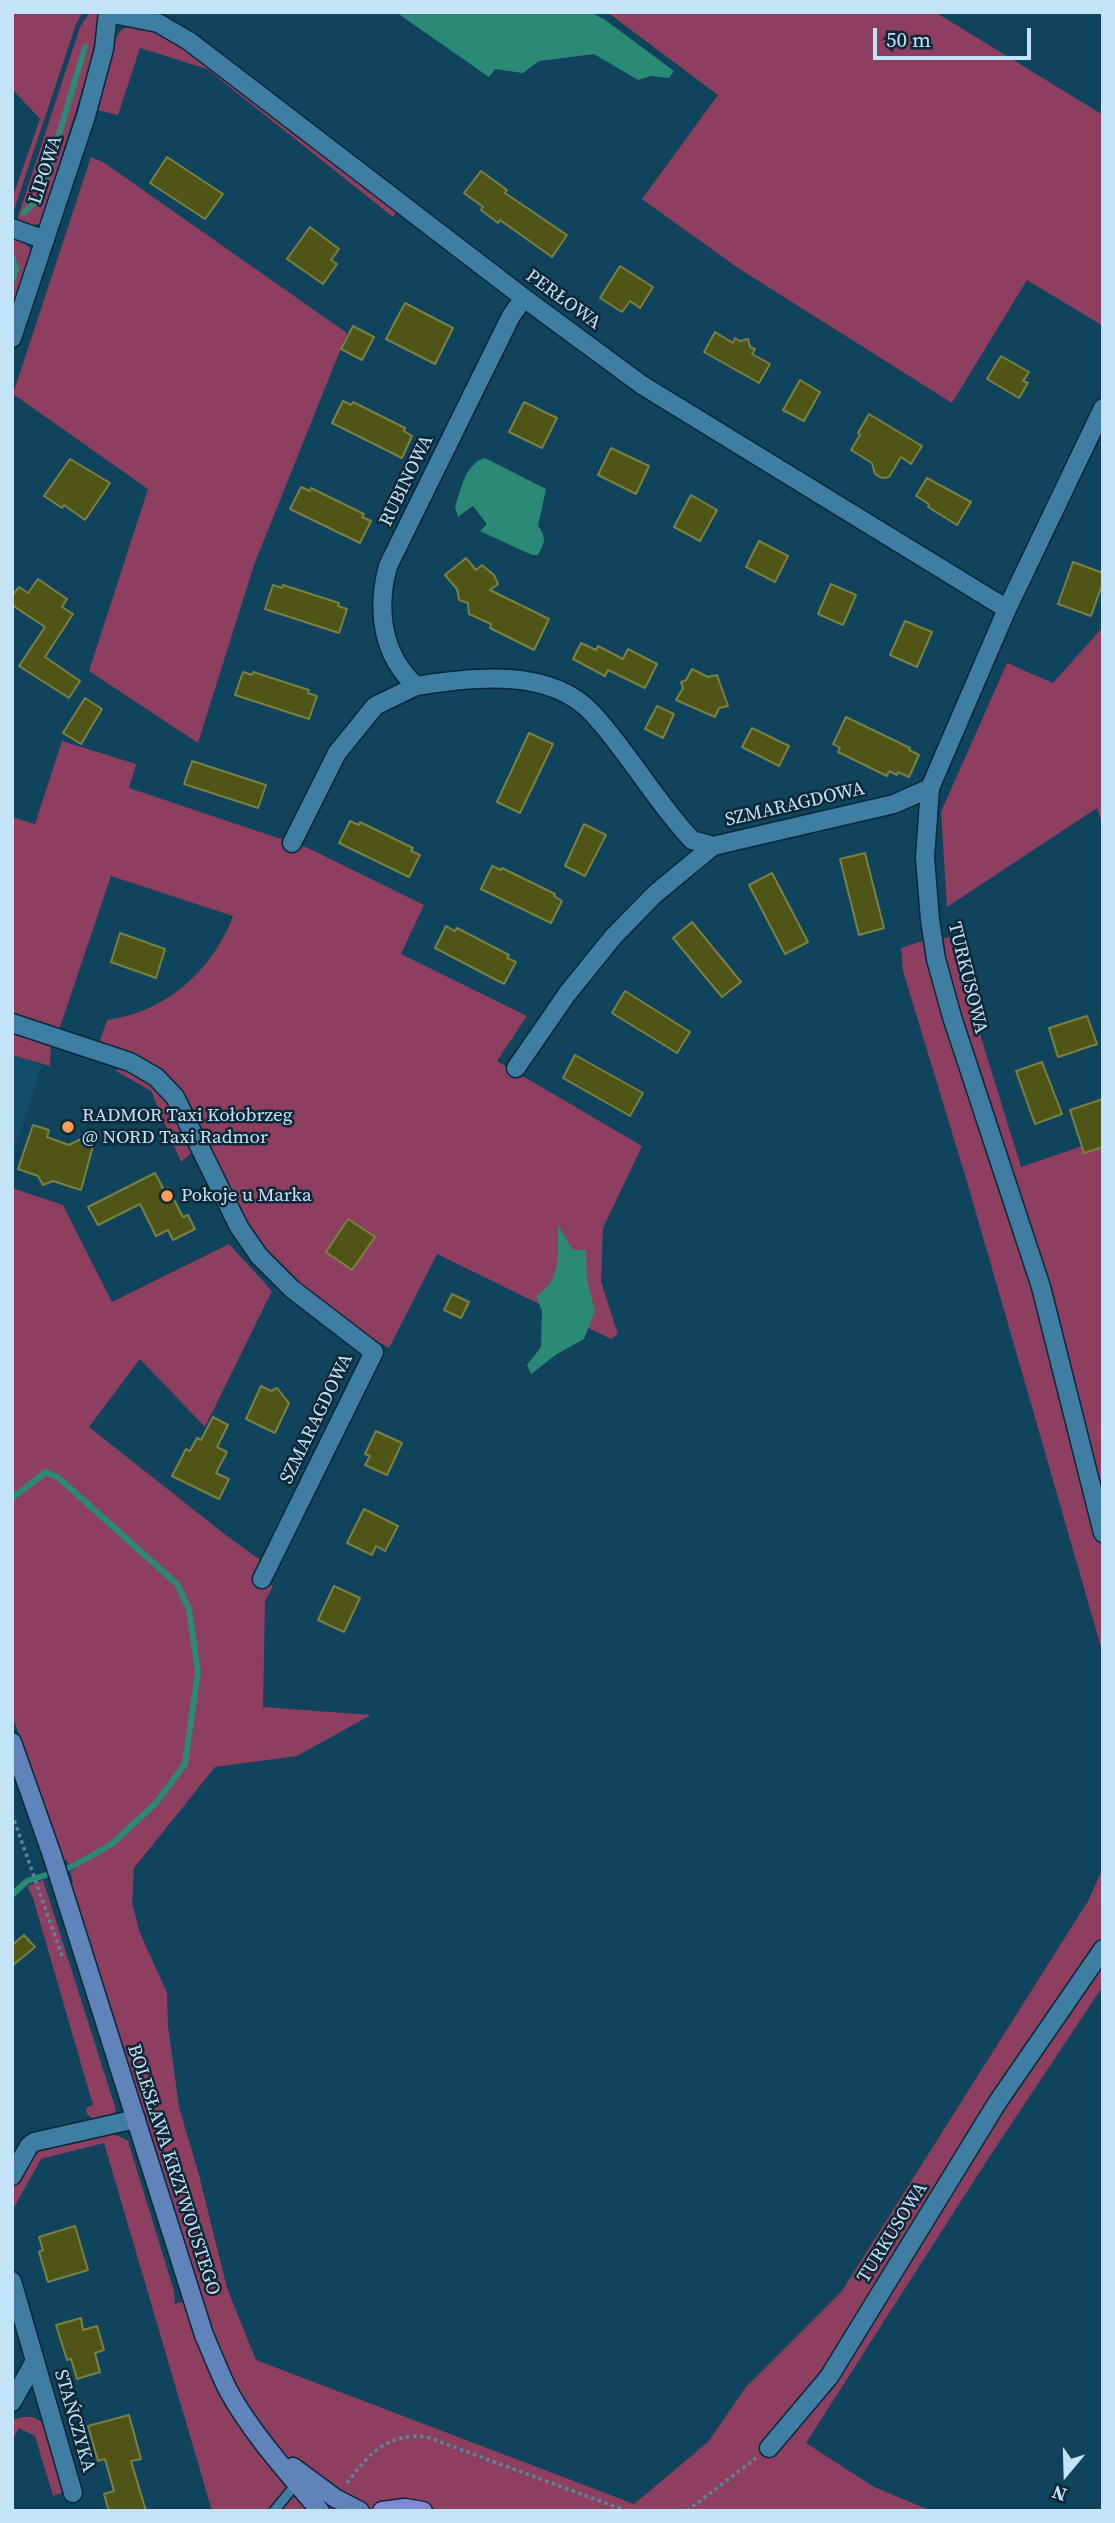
<!DOCTYPE html>
<html>
<head>
<meta charset="utf-8">
<style>
  body { margin:0 }
  #map { position:relative; width:1115px; height:2523px; overflow:hidden; background:#10435c; font-family:"Source Serif 4",serif }
  canvas { display:block }
  .frame { position:absolute; inset:0; border:14px solid #c3e3f6; pointer-events:none }
  .north { position:absolute; left:1031px; top:2439px; width:70px; height:70px; -webkit-text-stroke:5px #0d2736; paint-order:stroke; rotate:199deg; font-size:19px; font-weight:700; line-height:28px; text-align:center; color:#c3e3f6 }
  .north::after { content:''; display:block; margin:auto; width:24px; height:32px; background:#c3e3f6; clip-path:polygon(50% 0,100% 100%,50% 72%,0 100%) }
  .scale { position:absolute; left:873px; top:28px; width:158px; height:32px; box-sizing:border-box; border:4px solid #c3e3f6; border-top:0; padding-left:9px; font-size:21px; line-height:24px; white-space:nowrap; color:#c3e3f6; -webkit-text-stroke:5px #0d2736; paint-order:stroke }
</style>
</head>
<body>
<div id="map">
<canvas width="1115" height="2523"></canvas>
<div class="frame"></div>
<div class="north">N</div>
<div class="scale">50 m</div>
</div>
<script>
const c = document.querySelector('canvas').getContext('2d');
c.lineJoin = 'round';
function paint(path, color) {
  c.fillStyle = color;
  c.fill(path, 'evenodd');
}
function stroke(path, color, width, dash) {
  c.strokeStyle = color;
  c.lineWidth = width;
  c.lineCap = dash ? 'butt' : 'round';
  c.setLineDash(dash || []);
  c.stroke(path);
}
function write(font, color, halo, rows, align = 'center') {
  c.font = font + ' "Source Serif 4",serif';
  c.lineWidth = 5;
  c.setLineDash([]);
  c.textBaseline = 'middle';
  c.strokeStyle = halo;
  c.fillStyle = color;
  for (const [text, x, y, turn = 0] of rows) {
    c.save();
    c.translate(x, y);
    c.rotate((+turn || 0) * Math.PI / 180);
    c.textAlign = isNaN(turn) ? turn : align;
    if (halo) c.strokeText(text, 0, 0);
    c.fillText(text, 0, 0);
    c.restore();
  }
}
const built = new Path2D(`
  M 12,1055 L 42,1065 L 12,1156 Z`);
const green = new Path2D(`
  M 12,12 L 83,12 L 76,24 L 12,216 L 12,199 L 40,119 L 12,89 Z
  M 90,12 L 99,12 L 91,63 L 40,224 L 32,225 L 17,220 L 80,27 Z
  M 607,12 L 935,12 L 1103,115 L 1103,326 L 1027,280 L 952,403 L 738,268 L 642,199 L 718,95 Z
  M 133,26 L 155,32 L 185,48 L 396,212 L 393,217 L 207,69 L 140,48 L 118,115 L 97,110 L 115,39 L 122,29 Z
  M 91,157 L 103,162 L 347,333 L 254,565 L 198,743 L 89,671 L 148,489 L 13,394 Z
  M 12,238 L 26,244 L 32,250 L 12,309 Z
  M 1103,627 L 1103,825 L 1097,808 L 947,907 L 941,812 L 1007,663 L 1053,683 Z
  M 62,741 L 136,764 L 129,788 L 308,848 L 424,905 L 401,954 L 527,1016 L 497,1061 L 642,1146 L 603,1228 L 601,1282 L 618,1334 L 611,1339 L 437,1254 L 389,1348 L 370,1337 L 368,1340 L 284,1275 L 251,1235 L 188,1108 L 99,1043 L 107,1020 C 166,1012 212,971 233,916 L 111,876 L 58,1033 L 12,1018 L 12,817 L 35,824 Z
  M 950,937 L 1021,1167 L 1103,1139 L 1103,1654 L 968,1185 L 903,971 L 901,948 L 919,942 Z
  M 12,1029 L 51,1041 L 50,1066 L 12,1055 Z
  M 124,1064 L 164,1090 L 195,1150 L 181,1162 L 151,1091 L 116,1071 Z
  M 12,1188 L 63,1205 L 112,1302 L 229,1244 L 272,1291 L 205,1427 L 140,1359 L 89,1427 L 227,1536 L 263,1562 L 256,1578 L 273,1586 L 265,1601 L 263,1707 L 371,1715 L 297,1756 L 215,1767 L 134,1868 L 132,1903 L 140,1933 L 167,1993 L 168,2026 L 179,2107 L 199,2175 L 227,2288 L 256,2360 L 634,2504 L 708,2442 L 746,2387 L 842,2291 L 1088,1901 L 1103,1868 L 1103,1986 L 986,2162 L 806,2443 L 874,2487 L 932,2511 L 212,2511 L 104,2143 L 41,2159 L 12,2211 C 12,2204 11,2194 13,2187 C 17,2171 31,2156 44,2147 C 70,2141 104,2125 128,2141 L 174,2291 L 175,2304 L 202,2296 L 70,1882 L 73,1881 L 70,1871 L 76,1869 L 75,1864 L 69,1865 L 66,1860 L 63,1860 L 12,1715 Z
  M 43,1880 L 116,2110 L 113,2115 L 95,2120 L 87,2114 L 86,2108 L 93,2105 L 33,1898 L 27,1886 Z
  M 23,2417 L 33,2417 L 47,2425 L 66,2491 L 53,2496 L 35,2436 L 19,2428 L 12,2440 L 12,2420 Z`);
const water = new Path2D(`
  M 402,12 L 589,12 L 604,19 L 674,71 L 669,78 L 651,76 L 638,80 L 594,54 L 539,61 L 523,73 L 495,69 L 489,77 L 400,15 Z
  M 485,458 L 546,489 L 538,526 C 547,538 545,542 538,555 L 532,555 L 480,531 L 487,524 L 473,506 L 458,517 L 455,507 C 461,490 465,463 485,458 Z
  M 558,1225 L 573,1250 L 586,1250 L 587,1280 L 595,1311 L 584,1339 L 557,1354 L 531,1374 L 527,1365 L 541,1347 L 542,1311 L 536,1296 C 562,1281 558,1252 558,1225 Z`);
const stream = new Path2D(`
  M 24,213 L 41,195 L 85,47
  M 12,255 L 16,269 L 12,281
  M 12,1498 L 46,1472 L 59,1478 L 177,1584 L 189,1609 L 198,1672 L 185,1764 L 156,1803 L 113,1843 L 98,1852 L 71,1867 L 27,1881 L 12,1895`);
const building = new Path2D(`
  M 167,157 L 223,194 L 205,219 L 150,183 Z
  M 481,171 L 507,190 L 505,193 L 567,235 L 552,257 L 500,220 L 498,223 L 481,210 L 483,207 L 464,193 Z
  M 310,227 L 339,249 L 331,260 L 337,264 L 323,284 L 287,259 Z
  M 620,266 L 653,287 L 640,308 L 630,301 L 622,312 L 600,298 Z
  M 405,303 L 453,328 L 435,364 L 386,339 Z
  M 353,326 L 374,337 L 362,360 L 341,349 Z
  M 715,332 L 733,343 L 735,338 L 740,341 L 748,339 L 750,347 L 755,349 L 752,354 L 770,364 L 759,383 L 704,352 Z
  M 1001,356 L 1029,372 L 1023,381 L 1028,383 L 1019,398 L 987,379 Z
  M 800,380 L 820,392 L 804,421 L 783,410 Z
  M 343,401 L 351,405 L 353,402 L 405,428 L 404,431 L 412,436 L 402,458 L 332,423 Z
  M 524,402 L 557,418 L 542,448 L 509,432 Z
  M 869,414 L 922,446 L 911,464 L 901,457 L 889,477 L 882,478 L 875,474 L 872,463 L 851,450 L 860,435 L 858,433 Z
  M 611,448 L 649,466 L 636,494 L 598,475 Z
  M 70,459 L 110,483 L 85,520 L 64,505 L 62,508 L 44,496 Z
  M 927,478 L 971,502 L 957,525 L 928,507 L 929,504 L 916,496 Z
  M 301,487 L 310,491 L 311,488 L 364,514 L 362,517 L 371,521 L 360,543 L 290,509 Z
  M 691,495 L 717,510 L 700,541 L 674,527 Z
  M 759,541 L 788,556 L 775,582 L 746,567 Z
  M 466,558 L 476,570 L 482,565 L 494,575 L 498,584 L 490,590 L 549,619 L 534,650 L 490,628 L 491,624 L 469,614 L 468,603 L 459,600 L 457,589 L 445,575 Z
  M 1073,562 L 1103,573 L 1103,582 L 1091,616 L 1058,604 Z
  M 38,579 L 67,599 L 62,607 L 73,614 L 45,657 L 80,681 L 69,698 L 19,666 L 45,627 L 12,605 L 12,596 L 19,587 L 28,593 Z
  M 831,584 L 856,595 L 843,625 L 818,614 Z
  M 273,585 L 282,588 L 283,585 L 314,595 L 339,603 L 338,606 L 347,609 L 339,633 L 265,609 Z
  M 905,621 L 932,632 L 917,667 L 890,655 Z
  M 581,643 L 596,650 L 598,646 L 623,659 L 628,649 L 657,664 L 645,688 L 608,670 L 605,676 L 573,659 Z
  M 692,669 L 708,677 L 717,675 L 728,706 L 719,708 L 715,717 L 676,700 L 683,688 L 681,682 L 686,680 Z
  M 243,672 L 252,675 L 253,672 L 309,690 L 308,693 L 317,696 L 309,719 L 235,695 Z
  M 85,698 L 102,709 L 81,744 L 63,733 Z
  M 657,706 L 674,714 L 663,738 L 645,729 Z
  M 846,717 L 910,748 L 909,750 L 919,755 L 909,777 L 898,772 L 897,775 L 889,771 L 887,776 L 838,752 L 840,748 L 833,744 Z
  M 752,728 L 789,746 L 779,766 L 742,747 Z
  M 529,733 L 553,744 L 520,813 L 497,802 Z
  M 192,761 L 266,785 L 258,808 L 184,784 Z
  M 350,821 L 359,825 L 360,822 L 413,848 L 411,851 L 420,855 L 409,877 L 339,843 Z
  M 584,824 L 606,835 L 585,876 L 565,866 Z
  M 865,853 L 884,928 L 859,935 L 840,859 Z
  M 492,866 L 501,870 L 502,868 L 555,894 L 554,896 L 562,901 L 551,923 L 481,889 Z
  M 772,873 L 808,942 L 785,954 L 749,885 Z
  M 692,922 L 741,982 L 722,997 L 673,938 Z
  M 446,926 L 455,931 L 457,928 L 509,955 L 507,958 L 516,962 L 504,984 L 435,948 Z
  M 120,933 L 165,949 L 156,978 L 111,962 Z
  M 625,991 L 690,1032 L 677,1053 L 612,1013 Z
  M 1087,1016 L 1097,1044 L 1058,1057 L 1049,1028 Z
  M 575,1055 L 643,1093 L 630,1116 L 563,1078 Z
  M 1042,1062 L 1062,1114 L 1035,1124 L 1016,1071 Z
  M 1103,1099 L 1103,1147 L 1084,1153 L 1070,1110 Z
  M 33,1125 L 49,1130 L 47,1137 L 69,1145 L 83,1138 L 90,1140 L 93,1146 L 81,1190 L 53,1181 L 43,1185 L 38,1176 L 18,1169 Z
  M 155,1173 L 164,1190 L 168,1188 L 183,1217 L 188,1215 L 195,1229 L 173,1240 L 168,1230 L 156,1236 L 140,1204 L 98,1225 L 88,1207 Z
  M 348,1219 L 375,1237 L 352,1270 L 326,1252 Z
  M 452,1294 L 469,1302 L 461,1318 L 444,1310 Z
  M 261,1386 L 271,1391 L 277,1388 L 289,1403 L 275,1433 L 246,1419 Z
  M 213,1417 L 228,1425 L 217,1447 L 227,1452 L 216,1473 L 229,1479 L 219,1499 L 172,1476 L 186,1449 L 190,1451 L 197,1438 L 201,1440 Z
  M 376,1431 L 402,1443 L 387,1475 L 365,1465 L 370,1456 L 365,1454 Z
  M 364,1509 L 398,1526 L 385,1551 L 376,1546 L 372,1555 L 347,1543 Z
  M 334,1586 L 360,1598 L 344,1632 L 318,1620 Z
  M 24,1935 L 35,1947 L 12,1966 L 12,1945 Z
  M 75,2226 L 88,2270 L 48,2282 L 39,2252 L 43,2250 L 39,2237 Z
  M 81,2318 L 83,2330 L 97,2326 L 104,2350 L 95,2353 L 100,2372 L 77,2379 L 71,2359 L 67,2360 L 56,2325 Z
  M 129,2415 L 141,2459 L 131,2461 L 146,2511 L 109,2511 L 104,2494 L 114,2491 L 105,2459 L 98,2461 L 88,2426 Z`);
const path = new Path2D(`
  M 12,1814 L 63,1959
  M 347,2483 C 370,2453 386,2433 427,2437 L 627,2511
  M 687,2511 L 756,2458`);
const service = new Path2D(`
  M 274,2511 L 297,2483`);
const minor = new Path2D(`
  M 108,13 L 158,23 L 189,41 L 524,298 L 642,385 L 1007,609
  M 12,228 L 45,240
  M 524,298 L 511,316 L 388,566 C 376,610 382,655 416,686 C 471,677 551,667 593,714 C 629,753 655,801 692,840 L 713,846
  M 1103,408 L 1007,609 L 930,788 L 925,857 L 930,920 L 936,959 L 952,1017 L 1041,1287 L 1103,1533
  M 292,843 L 337,753 L 375,706 L 416,686
  M 12,1023 L 130,1062 L 156,1077 L 175,1097 L 239,1227 L 259,1256 L 292,1289 L 374,1352 L 262,1579
  M 516,1068 L 567,994 L 613,937 L 655,894 L 713,846 L 894,804 L 930,788
  M 12,2176 L 29,2146 L 34,2142 L 136,2119
  M 12,2281 L 35,2361 L 12,2402
  M 35,2361 L 73,2493
  M 769,2448 L 829,2377 L 997,2103 L 1103,1949`);
const tertiary = new Path2D(`
  M 12,338 L 86,116 L 104,49 L 108,12`);
const secondary = new Path2D(`
  M 12,1742 L 52,1855 L 204,2335 C 212,2353 219,2372 228,2390 C 252,2434 288,2473 320,2511
  M 293,2467 L 335,2498 L 360,2511`);
const primary = new Path2D(`
  M 382,2511 L 405,2508 L 423,2511`);
const markers = [
  [68,1127,7,"#fd9d54"],
  [167,1196,7,"#fd9d54"]
];
const streetNames = [
  ["LIPOWA",46,170,-72],
  ["PERŁOWA",563,300,36],
  ["RUBINOWA",407,481,-64],
  ["SZMARAGDOWA",795,805,-13],
  ["TURKUSOWA",967,978,76],
  ["SZMARAGDOWA",317,1419,-64],
  ["BOLESŁAWA KRZYWOUSTEGO",173,2170,72],
  ["TURKUSOWA",893,2233,-58],
  ["STAŃCZYKA",74,2421,74]
];
const poiNames = [
  ["RADMOR Taxi Kołobrzeg",82,1116],
  ["@ NORD Taxi Radmor",82,1138],
  ["Pokoje u Marka",181,1196]
];
paint(built, '#124d6b');
paint(green, '#8e3f60');
paint(water, '#2a8a76');
stroke(stream, '#2a8a76', 6);
paint(building, '#4e5516');
stroke(building, '#798244', 2);
stroke(service, '#05283a', 12);
stroke(minor, '#05283a', 21);
stroke(tertiary, '#05283a', 21);
stroke(secondary, '#05283a', 21);
stroke(primary, '#05283a', 21);
stroke(path, '#5a869c', 3.5, [3.5, 3.5]);
stroke(service, '#3f7ea2', 9);
stroke(minor, '#3f7ea2', 18);
stroke(tertiary, '#3f7ea2', 18);
stroke(secondary, '#6084b9', 18);
stroke(primary, '#808ad1', 18);
for (const [x, y, r, color] of markers) {
  const dot = new Path2D();
  dot.arc(x, y, r, 0, 2 * Math.PI);
  c.fillStyle = color;
  c.fill(dot);
  stroke(dot, '#0d2736', 2.5);
}
write('19px', '#c3e3f6', '#0d2736', streetNames);
write('19px', '#c3e3f6', '#0d2736', poiNames, 'left');
</script>
</body>
</html>
